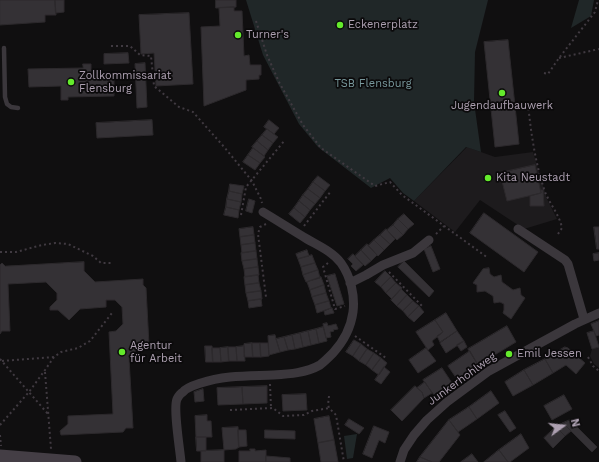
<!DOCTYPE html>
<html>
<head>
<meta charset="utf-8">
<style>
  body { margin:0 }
  #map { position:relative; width:599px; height:462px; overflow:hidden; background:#100f10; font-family:"Work Sans",sans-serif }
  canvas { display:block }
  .north { position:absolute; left:543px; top:406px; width:40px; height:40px; -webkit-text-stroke:3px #0b0a0b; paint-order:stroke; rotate:75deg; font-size:11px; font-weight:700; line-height:16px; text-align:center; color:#ada0b1 }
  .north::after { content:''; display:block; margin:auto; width:14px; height:18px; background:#ada0b1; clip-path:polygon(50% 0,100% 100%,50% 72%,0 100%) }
</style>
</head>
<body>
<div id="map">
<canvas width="599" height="462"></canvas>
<div class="north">N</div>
</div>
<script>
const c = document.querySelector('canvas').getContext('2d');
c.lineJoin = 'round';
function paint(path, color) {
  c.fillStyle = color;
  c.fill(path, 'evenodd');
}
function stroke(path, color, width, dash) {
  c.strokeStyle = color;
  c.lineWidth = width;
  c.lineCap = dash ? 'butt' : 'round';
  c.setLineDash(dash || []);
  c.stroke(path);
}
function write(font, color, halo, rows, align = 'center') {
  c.font = font + ' "Work Sans",sans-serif';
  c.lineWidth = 3.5;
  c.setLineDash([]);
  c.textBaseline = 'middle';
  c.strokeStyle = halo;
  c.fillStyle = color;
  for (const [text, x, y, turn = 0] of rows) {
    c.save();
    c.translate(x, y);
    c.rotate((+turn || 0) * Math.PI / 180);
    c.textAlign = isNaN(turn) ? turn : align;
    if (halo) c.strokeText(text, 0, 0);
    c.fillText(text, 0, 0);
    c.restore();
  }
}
const built = new Path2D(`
  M 467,147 L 495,157 L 533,152 L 547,199 L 557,219 L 524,229 L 480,200 L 455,232 L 414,201 Z
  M 599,347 L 599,368 L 594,364 L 590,356 L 592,349 Z`);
const green = new Path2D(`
  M 246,0 L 488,0 L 475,52 L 474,102 L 481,152 L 466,147 L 414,201 L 403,193 L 390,178 L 371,188 L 318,147 L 299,124 L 263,55 Z
  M 579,0 L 594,0 L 591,16 L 571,28 Z
  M 357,434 L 353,458 L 347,459 L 344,436 Z`);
const building = new Path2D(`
  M 0,0 L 55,0 L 56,15 L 45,15 L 45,22 L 0,25 Z
  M 55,0 L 64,0 L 64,12 L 56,13 Z
  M 216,0 L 236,0 L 236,7 L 216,8 Z
  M 234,7 L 234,11 L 242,11 L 244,56 L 249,55 L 250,65 L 261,65 L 261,75 L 259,75 L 259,79 L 246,80 L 246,90 L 204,106 L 201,27 L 220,26 L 219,8 Z
  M 189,13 L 193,84 L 156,86 L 154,53 L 141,54 L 139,15 Z
  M 508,40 L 519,144 L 495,147 L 484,42 Z
  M 128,53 L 129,63 L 104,64 L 104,54 Z
  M 145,63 L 147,107 L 137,108 L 135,64 Z
  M 83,64 L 91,64 L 91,78 L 114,78 L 114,96 L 68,97 L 68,100 L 61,100 L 61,86 L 29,87 L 28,69 L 83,68 Z
  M 152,120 L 153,135 L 97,138 L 96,123 Z
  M 269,120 L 279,128 L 274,134 L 264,127 Z
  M 267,129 L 278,137 L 273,143 L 262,135 Z
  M 262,135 L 273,143 L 268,150 L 257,141 Z
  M 257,141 L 268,150 L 264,156 L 252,147 Z
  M 253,148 L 265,157 L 260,163 L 248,155 Z
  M 248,155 L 260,163 L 255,170 L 243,162 Z
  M 535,165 L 541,193 L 507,201 L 500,173 Z
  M 318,176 L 330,185 L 325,191 L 313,182 Z
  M 313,182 L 325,191 L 320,198 L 308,189 Z
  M 230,184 L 244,186 L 242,194 L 229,191 Z
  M 308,189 L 320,198 L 315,204 L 303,195 Z
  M 541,190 L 543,190 L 544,206 L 530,206 L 530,196 L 541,193 Z
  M 229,191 L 242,194 L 241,202 L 227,199 Z
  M 303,195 L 315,204 L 310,210 L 299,201 Z
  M 227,199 L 241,202 L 239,210 L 226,207 Z
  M 249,199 L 255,201 L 252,213 L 246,211 Z
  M 299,201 L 310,210 L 305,217 L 294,208 Z
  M 226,207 L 239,210 L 238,218 L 224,215 Z
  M 294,208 L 305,217 L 300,223 L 289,214 Z
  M 484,213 L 538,252 L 524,272 L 470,233 Z
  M 404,214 L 414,224 L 408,229 L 398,219 Z
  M 398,219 L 408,229 L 403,235 L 393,225 Z
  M 393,225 L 403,235 L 397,240 L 387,230 Z
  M 253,227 L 254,235 L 240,237 L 239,229 Z
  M 594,227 L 599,227 L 599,249 L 597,249 Z
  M 386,229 L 395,239 L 390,244 L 380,235 Z
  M 254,235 L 255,243 L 241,245 L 240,237 Z
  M 380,235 L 390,244 L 384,250 L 374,240 Z
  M 374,240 L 384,250 L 378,256 L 368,246 Z
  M 255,243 L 256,251 L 242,253 L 241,245 Z
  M 367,244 L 377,255 L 371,261 L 361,250 Z
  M 431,246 L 440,269 L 433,272 L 424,249 Z
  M 307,250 L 309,256 L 298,259 L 296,254 Z
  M 361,250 L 371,261 L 365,266 L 355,256 Z
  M 256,251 L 257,259 L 242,261 L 241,253 Z
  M 599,253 L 599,260 L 594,261 L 593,254 Z
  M 353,254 L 363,265 L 356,271 L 351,266 L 353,264 L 348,259 Z
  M 312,255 L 315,263 L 301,267 L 298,259 Z
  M 257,259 L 258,267 L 244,269 L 242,261 Z
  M 404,261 L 434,291 L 429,297 L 398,267 Z
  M 84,262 L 84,271 L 95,282 L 143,279 L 143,285 L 146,288 L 149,345 L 140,346 L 129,358 L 133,428 L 126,428 L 123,432 L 61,435 L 60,431 L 68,424 L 68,416 L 113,414 L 109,332 L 116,331 L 123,324 L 122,307 L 115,300 L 106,300 L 106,307 L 80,309 L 69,320 L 58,310 L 50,310 L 50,307 L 57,300 L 57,293 L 46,282 L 8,284 L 10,331 L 2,331 L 0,334 L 0,265 L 2,263 L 5,266 Z
  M 315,263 L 318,270 L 303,275 L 301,267 Z
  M 258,267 L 259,275 L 245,277 L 244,269 Z
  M 489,268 L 490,274 L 494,277 L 501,275 L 502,282 L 513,290 L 520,288 L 521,295 L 525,298 L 511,319 L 503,313 L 504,310 L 504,304 L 500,302 L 494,303 L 493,296 L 485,291 L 477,292 L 477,285 L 473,283 L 483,269 Z
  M 318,270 L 320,278 L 306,282 L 303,275 Z
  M 385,271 L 391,277 L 381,287 L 375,282 Z
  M 335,274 L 344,304 L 337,306 L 327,276 Z
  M 258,275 L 259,283 L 245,285 L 244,277 Z
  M 321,277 L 324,285 L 310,290 L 307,282 Z
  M 391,277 L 396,283 L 386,293 L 381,287 Z
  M 259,283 L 261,291 L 246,293 L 245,285 Z
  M 396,283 L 402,288 L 392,299 L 386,293 Z
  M 324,285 L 326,293 L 312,297 L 310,290 Z
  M 401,289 L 407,295 L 397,306 L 391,300 Z
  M 261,291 L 262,299 L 248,301 L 246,293 Z
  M 326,293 L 329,301 L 315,305 L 312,297 Z
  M 407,295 L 413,301 L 403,311 L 397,306 Z
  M 261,299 L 262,306 L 249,308 L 248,301 Z
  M 329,301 L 331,308 L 317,313 L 315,305 Z
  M 413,301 L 419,306 L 408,317 L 403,311 Z
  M 419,306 L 424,312 L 414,322 L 408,317 Z
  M 332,308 L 334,313 L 325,315 L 324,311 Z
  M 446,313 L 457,331 L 440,342 L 437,336 L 443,332 L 435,320 Z
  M 435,320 L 443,332 L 432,341 L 434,345 L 428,350 L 416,332 Z
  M 599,321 L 599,335 L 596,336 L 591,324 Z
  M 327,323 L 328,326 L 336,324 L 338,329 L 333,330 L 334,331 L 330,332 L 331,337 L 326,338 L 323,324 Z
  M 507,326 L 516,342 L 478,365 L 468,349 Z
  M 323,327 L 327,341 L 319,343 L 316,329 Z
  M 316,329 L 319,343 L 311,345 L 308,331 Z
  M 308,331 L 311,345 L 303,347 L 300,333 Z
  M 457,331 L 464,341 L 446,353 L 440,343 Z
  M 594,331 L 599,347 L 592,349 L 587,333 Z
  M 300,333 L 303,347 L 295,349 L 292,335 Z
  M 275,335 L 280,352 L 269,355 L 268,336 Z
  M 292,335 L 295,349 L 288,350 L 284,337 Z
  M 284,337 L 288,350 L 280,352 L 276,339 Z
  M 354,340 L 361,344 L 353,356 L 346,352 Z
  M 464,341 L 467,347 L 461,351 L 457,345 Z
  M 252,343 L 260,343 L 261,357 L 253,357 Z
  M 252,343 L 253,357 L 244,357 L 244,344 Z
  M 260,343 L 268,343 L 269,356 L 261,357 Z
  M 361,344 L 367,349 L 359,361 L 353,356 Z
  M 205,346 L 212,346 L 213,362 L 206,362 Z
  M 244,346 L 245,361 L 237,361 L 236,347 Z
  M 228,347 L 229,361 L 221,362 L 220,348 Z
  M 228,347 L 236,347 L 237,361 L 229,361 Z
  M 565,347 L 568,348 L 585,363 L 576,374 L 566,365 L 553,373 L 545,359 Z
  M 212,348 L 220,348 L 221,362 L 213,362 Z
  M 426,348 L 436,361 L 418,373 L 409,360 Z
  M 367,349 L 374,353 L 366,365 L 359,361 Z
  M 470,351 L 478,365 L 457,379 L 448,366 Z
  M 374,353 L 381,358 L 372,370 L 366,365 Z
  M 381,358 L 387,363 L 379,375 L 372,370 Z
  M 545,359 L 553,373 L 533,385 L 524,370 Z
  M 384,367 L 390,372 L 381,384 L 375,380 Z
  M 442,368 L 452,383 L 434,395 L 423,380 Z
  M 524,370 L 533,385 L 513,396 L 505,382 Z
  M 425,382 L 432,393 L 424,398 L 422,392 L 417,388 Z
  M 267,386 L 267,403 L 243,404 L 242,387 Z
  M 415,386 L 422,392 L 424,398 L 402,421 L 391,410 Z
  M 242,387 L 243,404 L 218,405 L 217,388 Z
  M 203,389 L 204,401 L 195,402 L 194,392 Z
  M 491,391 L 499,403 L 477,419 L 469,407 Z
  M 306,394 L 307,410 L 283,411 L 282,395 Z
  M 564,395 L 572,409 L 552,420 L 544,406 Z
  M 469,407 L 477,419 L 458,432 L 449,420 Z
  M 505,411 L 516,428 L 510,432 L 498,415 Z
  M 207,415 L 207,421 L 211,421 L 212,437 L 196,437 L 195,416 Z
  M 329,416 L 334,440 L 318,443 L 314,419 Z
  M 349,419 L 364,428 L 359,434 L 345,425 Z
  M 449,420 L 460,435 L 439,462 L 432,462 L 420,457 Z
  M 570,420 L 597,447 L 592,452 L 563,423 Z
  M 563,423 L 571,431 L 565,436 L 556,427 Z
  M 374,426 L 389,432 L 385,443 L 379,440 L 372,458 L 363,454 Z
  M 238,427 L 239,447 L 236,449 L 224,450 L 222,428 Z
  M 556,427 L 565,436 L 553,448 L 544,438 Z
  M 238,430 L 246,430 L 247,446 L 239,447 Z
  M 265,430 L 295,431 L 295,439 L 265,438 Z
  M 521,434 L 529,448 L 510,462 L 508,462 L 499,450 Z
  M 196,437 L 206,437 L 206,451 L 197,451 Z
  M 334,440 L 338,462 L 321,462 L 318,443 Z
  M 250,449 L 255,449 L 255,451 L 266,450 L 266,462 L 239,462 L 239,451 L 250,451 Z
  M 224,450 L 224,462 L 201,462 L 201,451 Z
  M 499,450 L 508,462 L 484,462 Z
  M 472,454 L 478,462 L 461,462 Z
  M 266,456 L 290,458 L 290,462 L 266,462 Z
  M 420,457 L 432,462 L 417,462 Z`);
const path = new Path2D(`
  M 256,21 L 267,55 L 279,82 L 303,125 L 321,148 L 375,186 L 390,182 L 402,195 L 488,258
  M 111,46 L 130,46 L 140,55 L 151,56 L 154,86 L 179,107 L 193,112 L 225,148 L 252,181 L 261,199 L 262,203
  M 559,58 L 599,49
  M 544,73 L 548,74 L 559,58 L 595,12 L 598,0
  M 528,104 C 531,133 535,161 544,189 C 549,204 559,213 562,228 L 558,234
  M 241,215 L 246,187 L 285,140
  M 266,224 L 260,227 L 258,234 L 266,297
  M 304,226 L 331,191
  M 436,234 L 444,226
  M 0,252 L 16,252 L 42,245 L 55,243 L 68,244 L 93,256 L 101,263 L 112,263
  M 328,263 L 323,267 L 335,309 L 345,306
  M 389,272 L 423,307
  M 355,336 L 386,358
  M 588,357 L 593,366 L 599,371
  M 0,359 L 48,414
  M 2,361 L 54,357
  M 45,372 L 51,449
  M 270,384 L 271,408
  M 329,396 L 328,405 L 329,408 L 336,415 L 344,462
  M 230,410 L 273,408 L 283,416 L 304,415 L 312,411 L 329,408
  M 0,425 L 29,392 L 45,370 L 54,357 L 61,352 L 78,348 L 90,341 L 112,313
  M 0,435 L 1,446`);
const lane = new Path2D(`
  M 4,48 L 5,97 L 7,104 L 11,107 L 18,108`);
const street = new Path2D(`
  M 518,229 L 565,260 L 568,264 L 584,319
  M 350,283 L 366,275 L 383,265 L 413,253 L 429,240
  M 181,462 C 180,450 173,408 177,399 C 178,397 181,393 183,392 C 187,387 195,385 201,383 C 224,375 249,376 273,375 C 289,374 306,373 320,365 C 325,361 329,357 333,353 C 343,342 351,327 353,312 C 355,296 351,277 341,263 C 333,252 319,246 307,239 C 292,230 278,221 263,212
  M 400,462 L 404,450 L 414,435 L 427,420 L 447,402 L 489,371 L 575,324 L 599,313`);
const secondary = new Path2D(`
  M 0,456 L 75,462`);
const markers = [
  [340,25,4,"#64eb2c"],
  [238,35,4,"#64eb2c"],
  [71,82,4,"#64eb2c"],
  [502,93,4,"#64eb2c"],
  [488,178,4,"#64eb2c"],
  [122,352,4,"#64eb2c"],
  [509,354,4,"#64eb2c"]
];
const poiNames = [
  ["Eckenerplatz",348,25],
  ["Turner's",246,35],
  ["Zollkommissariat",79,76],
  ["Flensburg",79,89],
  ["Jugendaufbauwerk",502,106,"center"],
  ["Kita Neustadt",496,178],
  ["Agentur",130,346],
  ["für Arbeit",130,359],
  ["Emil Jessen",517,354]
];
const parkNames = [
  ["TSB Flensburg",373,84]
];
const streetNames = [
  ["Junkerhohlweg",462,379,-36]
];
paint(built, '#1d1b1d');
paint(green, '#202728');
paint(building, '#343135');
stroke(building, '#2c292c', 1);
stroke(path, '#403a41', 2, [2, 3]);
stroke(lane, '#3b373c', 4.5);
stroke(street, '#3b373c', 9);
stroke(secondary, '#443e45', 13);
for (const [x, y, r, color] of markers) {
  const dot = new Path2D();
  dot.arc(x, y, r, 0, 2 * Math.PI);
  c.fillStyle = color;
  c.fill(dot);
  stroke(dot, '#0b0a0b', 1.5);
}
write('11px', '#ada0b1', '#0b0a0b', poiNames, 'left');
write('11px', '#78989c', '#0b0a0b', parkNames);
write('11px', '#ada0b1', '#0b0a0b', streetNames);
</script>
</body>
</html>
